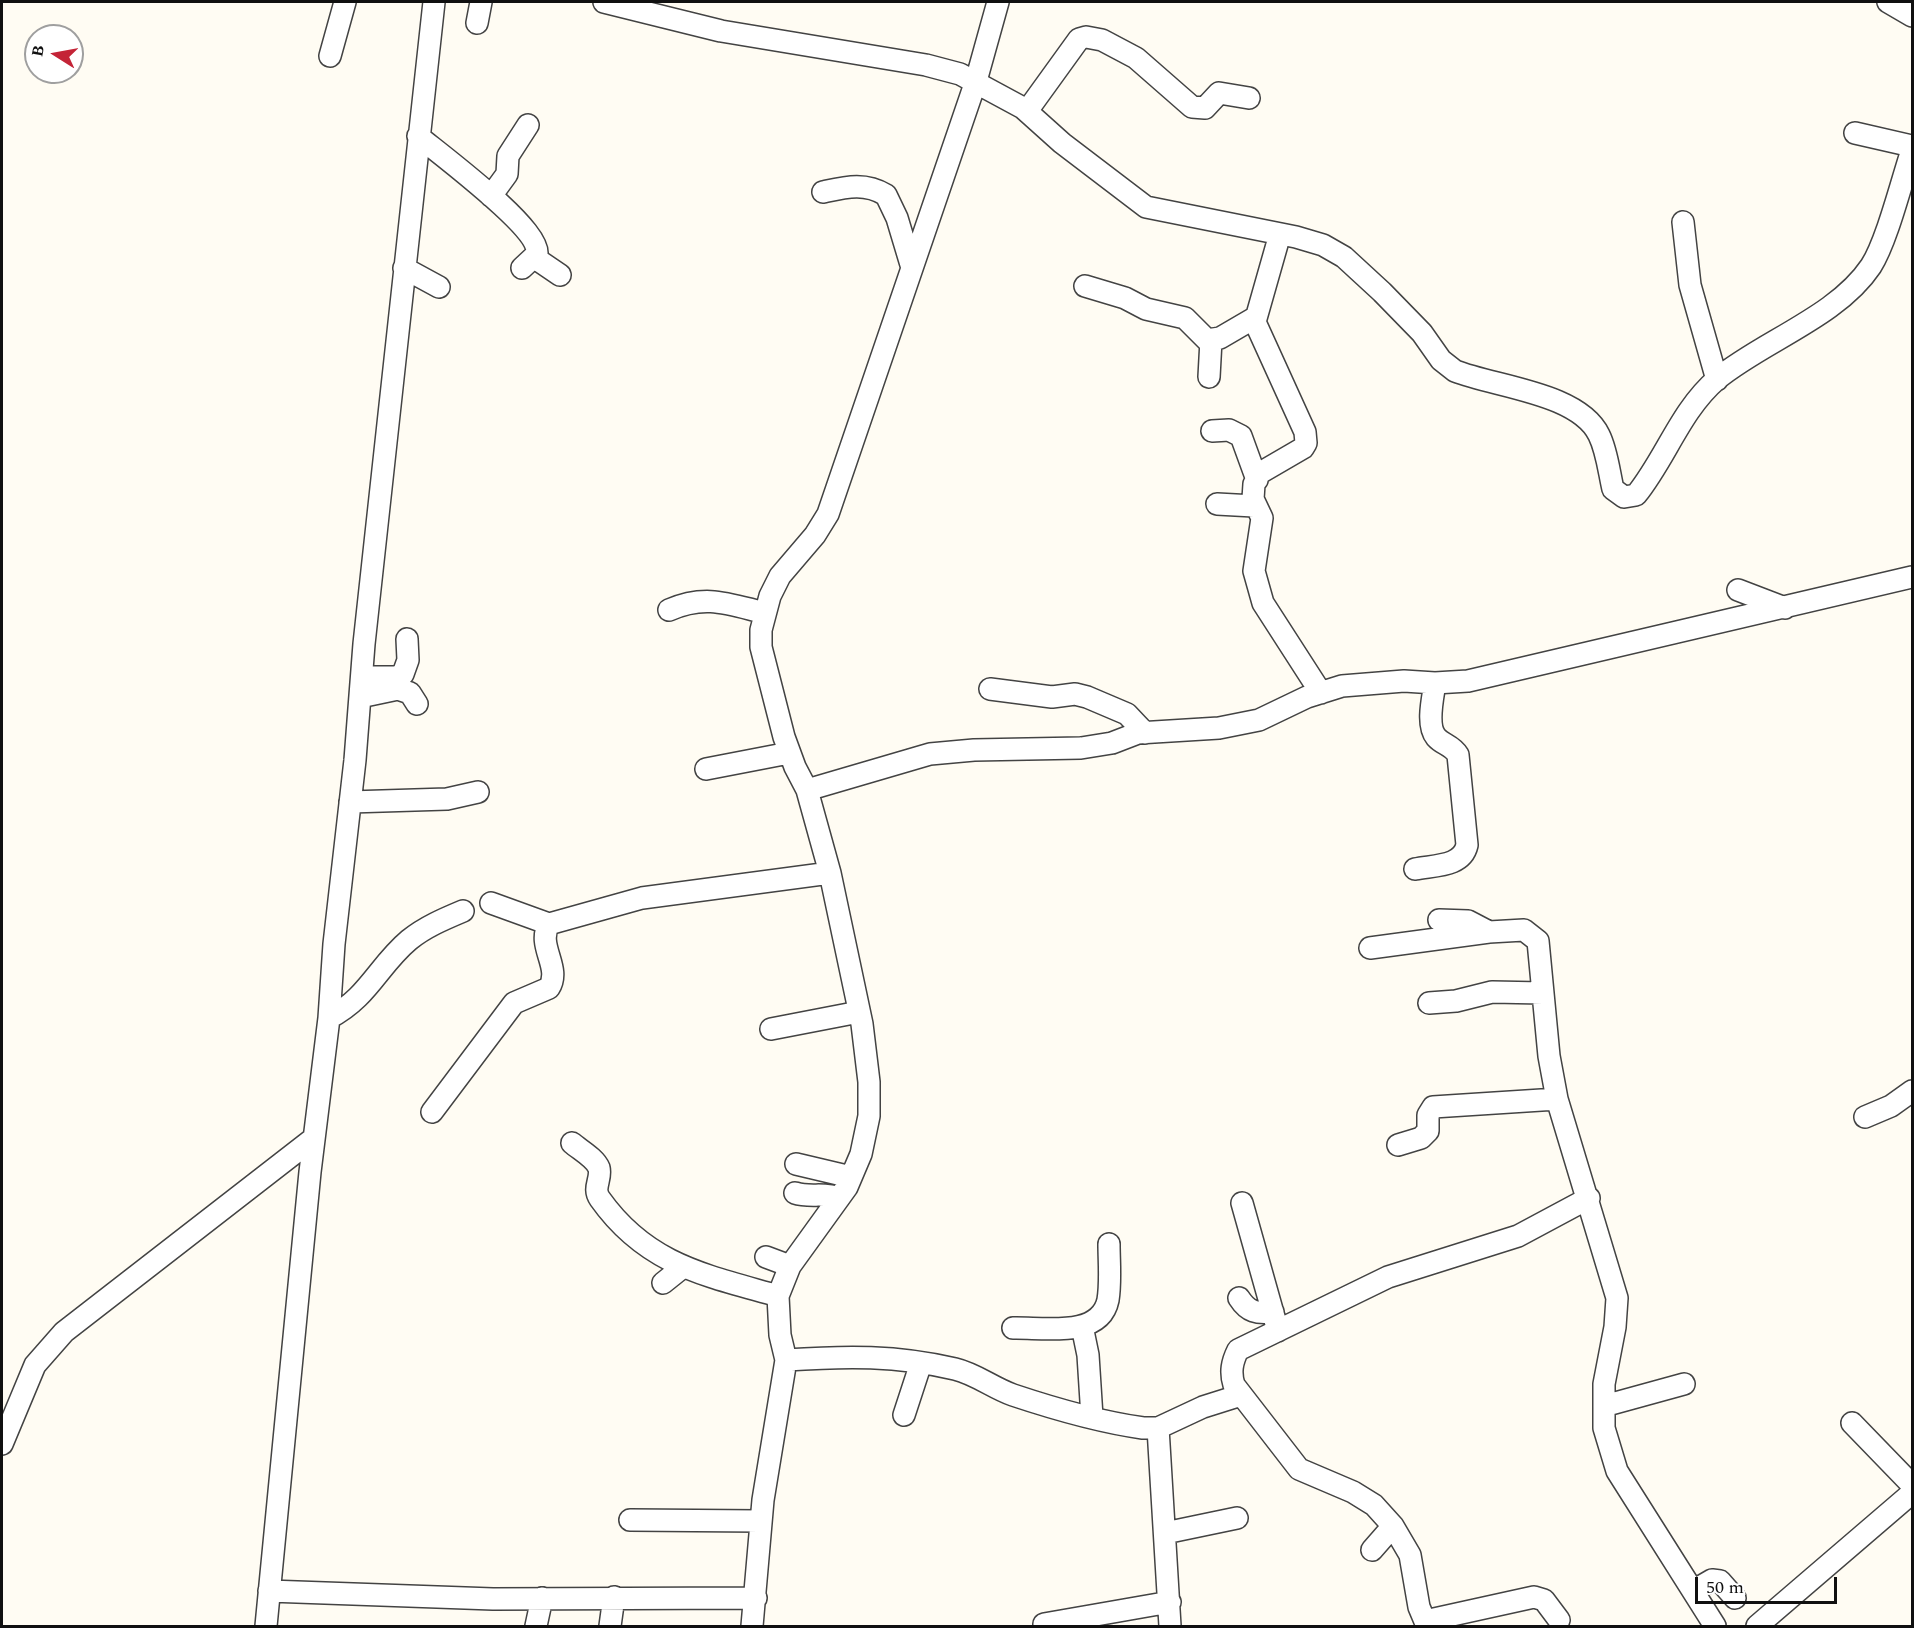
<!DOCTYPE html>
<html>
<head>
<meta charset="utf-8">
<style>
  body { margin:0 }
  #map { position:relative; width:1914px; height:1628px; overflow:hidden; background:#fffcf3; font-family:Spectral,serif }
  canvas { display:block }
  .frame { position:absolute; inset:0; border:3px solid #101010; pointer-events:none }
  .north { position:absolute; left:24px; top:24px; width:60px; height:60px; box-sizing:border-box; background:#fff; border:2px solid #9f9f9f; border-radius:50%; rotate:281deg; font-size:16px; font-weight:700; line-height:24px; text-align:center; color:#101010 }
  .north::after { content:''; display:block; margin:auto; width:21px; height:27px; background:#c42437; clip-path:polygon(50% 0,100% 100%,50% 72%,0 100%) }
  .scale { position:absolute; left:1695px; top:1577px; width:142px; height:27px; box-sizing:border-box; border:3px solid #101010; border-top:0; padding-left:8px; font-size:18px; line-height:21px; white-space:nowrap; color:#101010; -webkit-text-stroke:4px #fff; paint-order:stroke }
</style>
</head>
<body>
<div id="map">
<canvas width="1914" height="1628"></canvas>
<div class="frame"></div>
<div class="north">B</div>
<div class="scale">50 m</div>
</div>
<script>
const c = document.querySelector('canvas').getContext('2d');
c.lineJoin = 'round';
function stroke(path, color, width, dash) {
  c.strokeStyle = color;
  c.lineWidth = width;
  c.lineCap = dash ? 'butt' : 'round';
  c.setLineDash(dash || []);
  c.stroke(path);
}
const minor = new Path2D(`
  M 604,2 L 721,31 L 926,65 L 960,74 L 1023,108 L 1062,143 L 1146,207 L 1296,237 L 1323,245 L 1344,257 L 1382,292 L 1422,333 L 1441,360 L 1455,371 C 1496,387 1579,393 1599,435 C 1607,451 1609,472 1613,489 L 1624,497 L 1636,495 C 1666,458 1680,411 1717,379 C 1763,341 1837,317 1871,266 C 1887,241 1902,180 1912,150
  M 1888,2 L 1912,16
  M 477,23 L 481,2
  M 330,56 L 345,2
  M 1027,111 L 1079,39 L 1086,37 L 1102,40 L 1136,58 L 1192,107 L 1205,108 L 1219,93 L 1249,98
  M 1855,133 L 1912,146
  M 418,136 C 441,155 540,228 537,254 L 522,268
  M 823,192 C 846,187 865,182 886,195 L 897,218 L 912,268
  M 491,196 L 507,174 L 508,156 L 528,125
  M 1683,222 L 1690,285 L 1717,380
  M 1280,234 L 1255,322 L 1305,432 L 1306,443 L 1303,448 L 1260,473 L 1254,484 L 1253,499 L 1262,518 L 1254,571 L 1263,603 L 1321,693
  M 535,258 L 560,275
  M 404,268 L 439,287
  M 1085,286 L 1125,298 L 1146,309 L 1185,318 L 1207,340 L 1220,338 L 1256,317
  M 1209,377 L 1211,340
  M 1212,431 L 1229,430 L 1241,436 L 1257,480
  M 1217,504 L 1254,506
  M 1738,590 L 1785,608
  M 669,610 C 706,594 728,604 765,613
  M 362,677 L 396,677 L 403,674 L 408,660 L 407,639
  M 990,689 L 1052,697 L 1075,694 L 1087,697 L 1127,714 L 1145,733
  M 360,697 L 398,689 L 410,693 L 417,704
  M 706,769 L 789,753
  M 807,790 L 930,754 L 974,750 L 1081,748 L 1112,743 L 1138,733 L 1219,728 L 1259,720 L 1307,697 L 1342,686 L 1404,681 L 1435,683 L 1468,681 L 1912,577
  M 350,802 L 447,799 L 478,792
  M 1415,869 C 1435,865 1462,867 1467,845 L 1458,755 C 1452,745 1443,745 1436,737 C 1426,725 1433,697 1435,683
  M 491,903 L 549,924
  M 1439,920 L 1468,921 L 1489,932
  M 1370,948 L 1489,932 L 1524,930 L 1538,941 L 1549,1056 L 1557,1099 L 1617,1298 L 1615,1327 L 1604,1384 L 1604,1428 L 1617,1471 L 1715,1626
  M 1429,1003 L 1456,1001 L 1492,992 L 1543,993
  M 329,1018 C 368,998 378,966 409,940 C 425,927 444,919 463,911
  M 771,1029 L 859,1012
  M 432,1112 L 514,1003 L 549,988 C 562,967 536,946 549,924 L 642,898 L 830,873
  M 1865,1117 L 1891,1106 L 1912,1091
  M 572,1143 C 580,1150 595,1158 599,1168 C 602,1179 592,1188 600,1199 C 647,1265 705,1275 778,1296
  M 1398,1145 L 1421,1138 L 1428,1131 L 1428,1115 L 1433,1107 L 1557,1099
  M 796,1164 L 851,1177
  M 795,1193 C 810,1198 824,1192 839,1198
  M 1242,1203 L 1278,1331
  M 766,1257 L 790,1266
  M 663,1283 L 683,1267
  M 1239,1298 C 1248,1312 1257,1314 1273,1312
  M 1082,1326 L 1088,1355 L 1092,1417
  M 1013,1328 C 1042,1327 1100,1339 1108,1300 C 1111,1282 1109,1262 1109,1244
  M 786,1360 C 846,1356 896,1355 955,1369 C 976,1374 993,1388 1013,1395 C 1055,1409 1100,1422 1143,1428 L 1158,1428 L 1203,1407 L 1241,1395
  M 1604,1406 L 1684,1384
  M 904,1415 L 921,1363
  M 1852,1423 L 1912,1485
  M 1158,1428 L 1170,1626
  M 2,1444 L 35,1365 L 64,1332 L 314,1138
  M 630,1520 L 760,1521
  M 1165,1533 L 1237,1518
  M 1372,1550 L 1393,1526
  M 269,1591 L 493,1599 L 756,1598
  M 1693,1591 L 1712,1580 L 1720,1581 L 1735,1598
  M 1425,1621 L 1534,1597 L 1544,1600 L 1559,1620
  M 1044,1624 L 1170,1602
  M 266,1626 L 310,1172 L 329,1018 L 334,944 L 355,760 L 364,644 L 434,2
  M 536,1626 L 542,1598
  M 610,1626 L 614,1597
  M 752,1626 L 763,1500 L 786,1360 L 780,1335 L 778,1296 L 790,1266 L 847,1187 L 861,1154 L 869,1116 L 869,1082 L 862,1024 L 830,873 L 807,790 L 795,767 L 784,737 L 761,647 L 761,630 L 770,596 L 780,576 L 815,535 L 828,514 L 976,81 L 998,2
  M 1427,1626 L 1419,1607 L 1410,1555 L 1393,1526 L 1374,1505 L 1353,1492 L 1299,1469 L 1234,1385 C 1230,1372 1232,1362 1238,1350 L 1388,1277 L 1518,1236 L 1589,1198
  M 1757,1626 L 1912,1493`);
stroke(minor, '#434343', 24);
stroke(minor, '#fff', 21);
</script>
</body>
</html>
